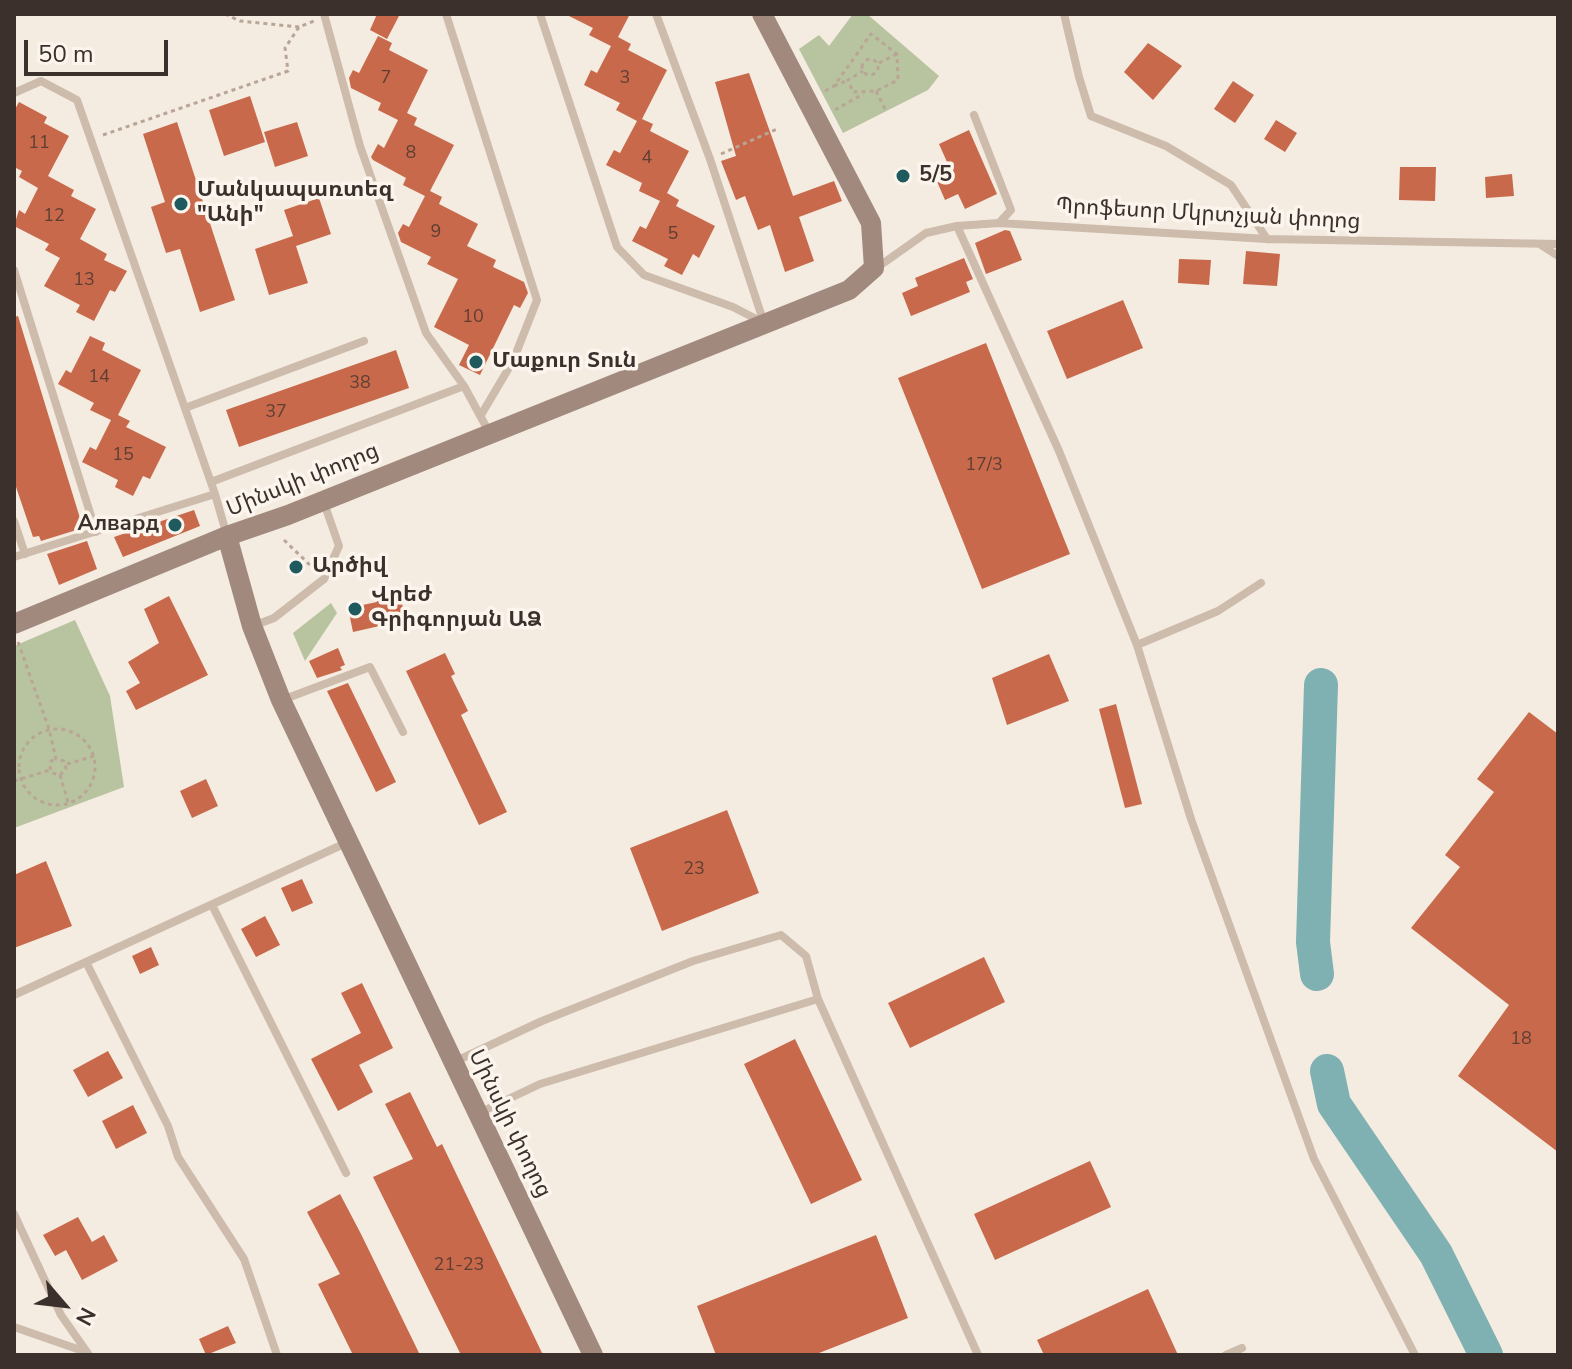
<!DOCTYPE html>
<html>
<head>
<meta charset="utf-8">
<style>
  body { margin:0 }
  #map { position:relative; width:1572px; height:1369px; overflow:hidden; background:#f4ebe1; font-family:"Nunito Sans",sans-serif }
  canvas { display:block }
  .frame { position:absolute; inset:0; border:16px solid #3b302b; pointer-events:none }
  .north { position:absolute; left:24px; top:1265px; width:80px; height:80px; -webkit-text-stroke:6px #fbf5ee; paint-order:stroke; rotate:118deg; font-size:22px; font-weight:700; line-height:32px; text-align:center; color:#3b302b }
  .north::after { content:''; display:block; margin:auto; width:28px; height:36px; background:#3b302b; clip-path:polygon(50% 0,100% 100%,50% 72%,0 100%) }
  .scale { position:absolute; left:24px; top:40px; width:144px; height:36px; box-sizing:border-box; border:4px solid #3b302b; border-top:0; padding-left:10px; font-size:24px; line-height:28px; white-space:nowrap; color:#3b302b; -webkit-text-stroke:6px #fbf5ee; paint-order:stroke }
</style>
</head>
<body>
<div id="map">
<canvas width="1572" height="1369"></canvas>
<div class="frame"></div>
<div class="north">N</div>
<div class="scale">50 m</div>
</div>
<script>
const c = document.querySelector('canvas').getContext('2d');
c.lineJoin = 'round';
function paint(path, color) {
  c.fillStyle = color;
  c.fill(path, 'evenodd');
}
function stroke(path, color, width, dash) {
  c.strokeStyle = color;
  c.lineWidth = width;
  c.lineCap = dash ? 'butt' : 'round';
  c.setLineDash(dash || []);
  c.stroke(path);
}
function write(font, color, halo, rows, align = 'center') {
  c.font = font + ' "Nunito Sans","Noto Sans Armenian",sans-serif';
  c.lineWidth = 7;
  c.setLineDash([]);
  c.textBaseline = 'middle';
  c.strokeStyle = halo;
  c.fillStyle = color;
  for (const [text, x, y, turn = 0] of rows) {
    c.save();
    c.translate(x, y);
    c.rotate((+turn || 0) * Math.PI / 180);
    c.textAlign = isNaN(turn) ? turn : align;
    if (halo) c.strokeText(text, 0, 0);
    c.fillText(text, 0, 0);
    c.restore();
  }
}
const green = new Path2D(`
  M 853,14 L 867,14 L 939,76 L 928,90 L 843,133 L 799,49 L 819,35 L 829,46 Z
  M 331,603 L 337,613 L 305,661 L 293,633 Z
  M 75,620 L 110,696 L 124,787 L 14,828 L 14,646 Z`);
const river = new Path2D(`
  M 1317,974 L 1313,942 L 1321,685
  M 1327,1071 L 1334,1104 L 1436,1254 L 1486,1355`);
const building = new Path2D(`
  M 377,14 L 400,14 L 387,39 L 370,30 Z
  M 565,14 L 630,14 L 618,37 L 631,44 L 628,50 L 667,70 L 642,119 L 653,124 L 650,131 L 689,151 L 667,193 L 679,200 L 676,206 L 715,226 L 699,258 L 693,254 L 682,275 L 664,266 L 668,259 L 632,241 L 640,226 L 646,229 L 660,201 L 639,191 L 642,183 L 606,165 L 614,150 L 620,153 L 637,121 L 616,110 L 620,103 L 584,85 L 591,70 L 597,73 L 611,46 L 589,35 L 593,28 Z
  M 378,36 L 392,43 L 389,50 L 428,70 L 407,113 L 417,118 L 414,125 L 454,145 L 430,191 L 442,197 L 439,204 L 478,224 L 467,246 L 496,260 L 493,267 L 524,282 L 528,293 L 520,308 L 514,305 L 480,375 L 459,365 L 469,345 L 434,327 L 458,279 L 427,264 L 431,257 L 401,242 L 398,233 L 403,224 L 409,227 L 425,196 L 403,185 L 406,178 L 373,160 L 371,157 L 378,144 L 384,148 L 398,120 L 378,110 L 381,103 L 351,88 L 349,78 L 353,70 L 359,73 Z
  M 1148,43 L 1182,66 L 1153,100 L 1124,72 Z
  M 749,73 L 793,196 L 834,181 L 842,201 L 799,217 L 814,261 L 785,272 L 770,225 L 758,230 L 745,196 L 736,200 L 721,161 L 736,156 L 715,82 Z
  M 1233,81 L 1254,95 L 1235,123 L 1214,109 Z
  M 250,96 L 265,142 L 224,156 L 209,110 Z
  M 19,102 L 47,117 L 44,123 L 69,136 L 48,176 L 74,190 L 71,196 L 96,209 L 80,239 L 107,254 L 104,260 L 127,271 L 115,292 L 110,290 L 94,321 L 76,312 L 80,305 L 44,286 L 60,258 L 45,250 L 49,244 L 14,226 L 19,210 L 25,214 L 38,188 L 19,177 L 22,171 L 14,167 L 14,111 Z
  M 1276,120 L 1297,133 L 1285,152 L 1264,139 Z
  M 177,122 L 235,300 L 200,312 L 180,249 L 166,253 L 151,207 L 165,202 L 143,134 Z
  M 297,122 L 308,156 L 275,167 L 264,132 Z
  M 969,130 L 997,194 L 965,209 L 958,194 L 945,200 L 932,170 L 947,162 L 939,144 Z
  M 1400,167 L 1436,167 L 1435,201 L 1399,200 Z
  M 1512,174 L 1514,196 L 1486,198 L 1485,177 Z
  M 319,198 L 331,234 L 296,246 L 308,283 L 269,295 L 255,249 L 293,236 L 284,210 Z
  M 1005,230 L 1010,231 L 1022,260 L 986,274 L 975,243 Z
  M 1246,251 L 1280,254 L 1277,286 L 1243,284 Z
  M 964,258 L 973,279 L 966,282 L 970,292 L 911,316 L 902,293 L 918,286 L 915,278 Z
  M 1179,259 L 1211,260 L 1209,285 L 1178,283 Z
  M 1123,300 L 1143,348 L 1067,379 L 1047,331 Z
  M 18,316 L 83,528 L 41,541 L 39,536 L 33,537 L 14,481 L 14,317 Z
  M 90,336 L 105,343 L 102,350 L 141,370 L 118,415 L 130,421 L 126,427 L 166,447 L 150,479 L 143,476 L 133,496 L 115,487 L 118,480 L 82,462 L 90,447 L 96,450 L 111,420 L 90,410 L 94,403 L 58,384 L 66,370 L 71,373 Z
  M 986,343 L 1070,554 L 982,589 L 898,378 Z
  M 396,350 L 409,388 L 239,447 L 226,410 Z
  M 194,510 L 200,526 L 123,557 L 114,537 Z
  M 87,541 L 97,569 L 59,585 L 47,554 Z
  M 398,587 L 406,620 L 353,632 L 348,608 L 377,602 L 375,591 Z
  M 169,596 L 208,675 L 136,710 L 126,691 L 140,683 L 128,662 L 159,643 L 144,609 Z
  M 338,648 L 345,665 L 340,667 L 342,670 L 317,678 L 309,661 Z
  M 445,653 L 455,674 L 451,676 L 468,711 L 461,715 L 507,812 L 479,825 L 406,671 Z
  M 1049,654 L 1069,701 L 1007,725 L 992,678 Z
  M 348,683 L 396,782 L 376,792 L 327,691 Z
  M 1116,704 L 1142,804 L 1125,808 L 1099,709 Z
  M 1529,712 L 1558,734 L 1558,1152 L 1458,1076 L 1509,1005 L 1411,928 L 1460,867 L 1445,855 L 1494,792 L 1477,779 Z
  M 206,779 L 218,806 L 192,818 L 180,791 Z
  M 727,810 L 759,893 L 662,931 L 630,848 Z
  M 46,861 L 72,926 L 14,948 L 14,875 Z
  M 302,879 L 313,903 L 292,912 L 281,888 Z
  M 265,916 L 280,945 L 256,957 L 241,929 Z
  M 151,947 L 159,965 L 140,974 L 132,956 Z
  M 984,957 L 1005,1002 L 910,1048 L 888,1003 Z
  M 362,983 L 393,1048 L 359,1065 L 373,1092 L 338,1111 L 311,1059 L 361,1033 L 341,993 Z
  M 795,1039 L 862,1180 L 811,1204 L 744,1064 Z
  M 108,1051 L 123,1078 L 88,1097 L 73,1070 Z
  M 410,1092 L 437,1147 L 442,1144 L 543,1355 L 461,1355 L 373,1177 L 413,1159 L 385,1104 Z
  M 133,1105 L 147,1133 L 116,1149 L 102,1121 Z
  M 1090,1161 L 1111,1207 L 995,1260 L 974,1214 Z
  M 340,1194 L 361,1234 L 420,1355 L 353,1355 L 318,1284 L 340,1274 L 307,1212 Z
  M 78,1217 L 92,1242 L 104,1235 L 118,1261 L 82,1280 L 66,1250 L 55,1256 L 43,1235 Z
  M 876,1235 L 908,1318 L 814,1355 L 716,1355 L 697,1306 Z
  M 1148,1289 L 1178,1355 L 1044,1355 L 1037,1340 Z
  M 228,1326 L 236,1343 L 206,1355 L 199,1339 Z`);
const path = new Path2D(`
  M 225,14 L 240,21 L 299,27
  M862 67a8 8 0 1 1 16 0a8 8 0 1 1-16 0Z
  M 879,63 L 897,54
  M 834,86 L 848,80
  M 825,91 L 834,86 L 871,34 L 897,54 L 898,80 L 876,91 L 853,92 L 848,80 L 863,71
  M 876,91 L 886,111
  M 835,110 L 863,94
  M 103,135 L 288,71 L 285,48 L 299,27 L 314,21
  M 721,154 L 777,129
  M 284,540 L 313,568
  M 18,642 L 49,729 L 56,759 L 64,761 L 66,769 L 60,775 L 52,773 L 50,770 L 51,761 L 56,759
  M19 767a38 38 0 1 1 76 0a38 38 0 1 1-76 0Z
  M 67,764 L 94,756
  M 60,775 L 68,802
  M 14,781 L 50,770`);
const lane = new Path2D(`
  M 324,14 L 360,146 L 426,333 L 464,386 L 489,432
  M 446,14 L 537,300 L 513,361 L 481,415
  M 540,14 L 617,247 L 644,275 L 733,307 L 760,321
  M 656,14 L 710,159 L 764,323
  M 1064,14 L 1079,77 L 1091,116 L 1166,146 L 1231,185 L 1267,239
  M 14,93 L 41,81 L 77,100 L 215,494
  M 974,115 L 1011,210 L 999,223
  M 957,226 L 1059,451 L 1137,645 L 1191,819 L 1314,1159 L 1415,1355
  M 1541,245 L 1558,256
  M 875,269 L 926,233 L 957,226 L 999,223 L 1267,239 L 1558,244
  M 14,270 L 96,532
  M 185,408 L 364,341
  M 211,482 L 464,386
  M 14,521 L 25,554
  M 14,557 L 215,494 L 227,536
  M 253,626 L 274,618 L 324,579 L 339,546 L 323,500
  M 1137,645 L 1218,611 L 1261,583
  M 282,700 L 370,667 L 403,732
  M 212,905 L 346,1173
  M 86,962 L 168,1126 L 178,1157 L 244,1259 L 277,1355
  M 14,995 L 346,843
  M 454,1062 L 542,1021 L 693,961 L 781,935 L 806,956 L 818,999 L 978,1355
  M 479,1113 L 540,1084 L 818,999
  M 14,1214 L 61,1315 L 89,1355
  M 14,1327 L 86,1352
  M 1226,1355 L 1242,1348`);
const secondary = new Path2D(`
  M 227,536 L 252,626 L 281,700 L 593,1355
  M 14,624 L 227,536 L 288,515 L 849,290 L 874,268 L 871,223 L 762,14`);
const markers = [
  [903,176,8,"#1f5a5e"],
  [181,204,8,"#1f5a5e"],
  [476,362,8,"#1f5a5e"],
  [175,525,8,"#1f5a5e"],
  [296,567,8,"#1f5a5e"],
  [355,609,8,"#1f5a5e"]
];
const numberNames = [
  ["7",386,79],
  ["3",625,79],
  ["11",39,144],
  ["8",411,154],
  ["4",647,159],
  ["12",54,217],
  ["9",436,233],
  ["5",673,235],
  ["13",84,281],
  ["10",473,318],
  ["14",99,378],
  ["38",360,384],
  ["37",276,413],
  ["15",123,456],
  ["17/3",984,466],
  ["23",694,870],
  ["18",1521,1040],
  ["21-23",459,1266]
];
const poiNames = [
  ["5/5",919,176],
  ["Մանկապառտեզ",197,191],
  ["\"Անի\"",197,216],
  ["Մաքուր Տուն",492,362],
  ["Алвард",159,525,"right"],
  ["Արծիվ",312,567],
  ["Վրեժ",371,596],
  ["Գրիգորյան ԱՁ",371,621]
];
const streetNames = [
  ["Պրոֆեսոր Մկրտչյան փողոց",1208,215,3],
  ["Մինսկի փողոց",303,481,-22],
  ["Մինսկի փողոց",509,1124,64]
];
paint(green, '#b8c4a0');
stroke(river, '#7fb0b2', 34);
paint(building, '#c8694b');
stroke(path, '#b9a596', 3, [4, 4]);
stroke(lane, '#cdbbac', 8);
stroke(secondary, '#a18a7d', 20);
for (const [x, y, r, color] of markers) {
  const dot = new Path2D();
  dot.arc(x, y, r, 0, 2 * Math.PI);
  c.fillStyle = color;
  c.fill(dot);
  stroke(dot, '#fbf5ee', 3);
}
write('18px', '#5e3e33', null, numberNames);
write('bold 22px', '#3b302b', '#fbf5ee', poiNames, 'left');
write('22px', '#3b302b', '#fbf5ee', streetNames);
</script>
</body>
</html>
